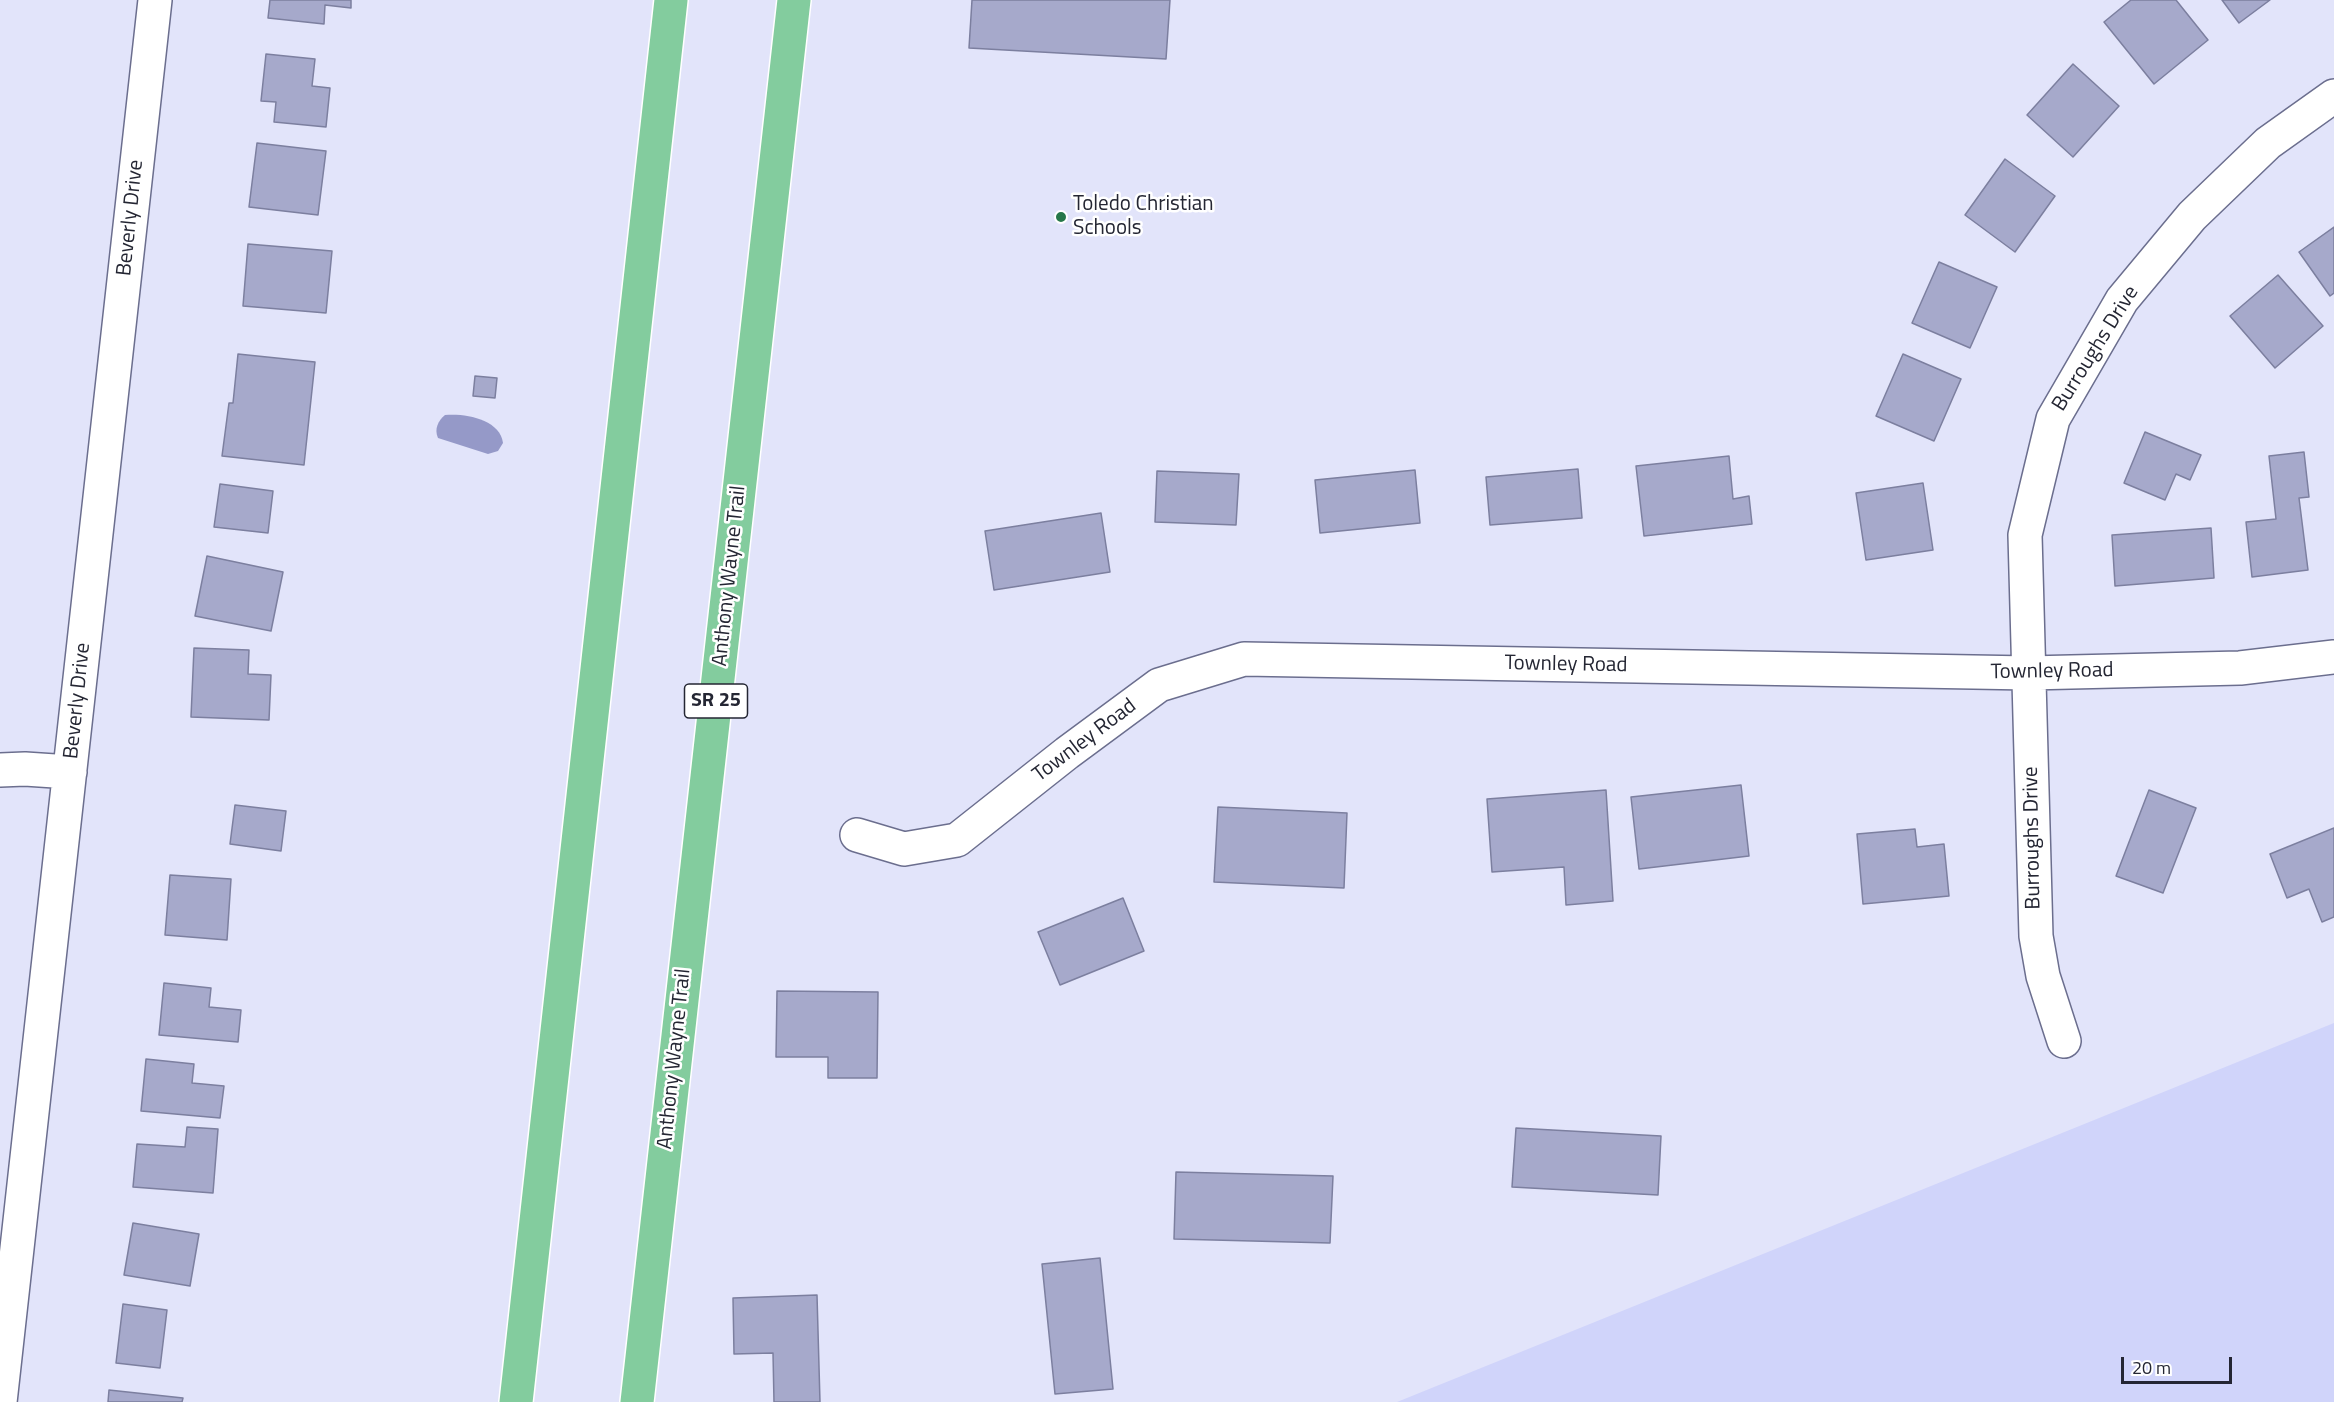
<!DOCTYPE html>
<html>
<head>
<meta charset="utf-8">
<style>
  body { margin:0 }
  #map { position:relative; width:2334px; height:1402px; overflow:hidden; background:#e2e4fa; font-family:"Titillium Web",sans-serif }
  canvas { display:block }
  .scale { position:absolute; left:2121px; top:1357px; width:111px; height:27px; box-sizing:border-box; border:3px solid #242633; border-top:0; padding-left:8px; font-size:18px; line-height:21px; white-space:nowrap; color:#242633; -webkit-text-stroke:4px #fff; paint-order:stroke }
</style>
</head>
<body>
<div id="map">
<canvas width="2334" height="1402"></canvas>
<div class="scale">20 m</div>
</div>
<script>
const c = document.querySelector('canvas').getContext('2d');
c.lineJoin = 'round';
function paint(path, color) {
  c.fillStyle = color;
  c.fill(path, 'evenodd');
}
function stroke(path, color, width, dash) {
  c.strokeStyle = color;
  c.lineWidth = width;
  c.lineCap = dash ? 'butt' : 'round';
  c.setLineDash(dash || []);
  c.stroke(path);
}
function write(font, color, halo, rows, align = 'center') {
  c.font = font + ' "Titillium Web",sans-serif';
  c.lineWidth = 5;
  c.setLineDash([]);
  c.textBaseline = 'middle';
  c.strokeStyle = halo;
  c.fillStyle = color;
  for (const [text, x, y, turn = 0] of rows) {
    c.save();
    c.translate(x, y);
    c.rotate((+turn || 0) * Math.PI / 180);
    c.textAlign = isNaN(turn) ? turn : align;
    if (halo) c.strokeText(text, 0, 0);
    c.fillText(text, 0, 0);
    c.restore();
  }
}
const green = new Path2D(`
  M 2334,1023 L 2334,1402 L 1397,1402 Z`);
const water = new Path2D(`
  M 445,415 C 465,413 500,419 503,443 L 498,451 L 488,454 L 438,438 C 434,429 438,421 445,415 Z`);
const building = new Path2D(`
  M 270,0 L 351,0 L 351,8 L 325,5 L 324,24 L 268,18 Z
  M 972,0 L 1170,0 L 1166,59 L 969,48 Z
  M 2131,0 L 2176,0 L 2208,40 L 2154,84 L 2104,22 Z
  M 2222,0 L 2270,0 L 2239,23 Z
  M 266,54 L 315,59 L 312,86 L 330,88 L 326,127 L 274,122 L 276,102 L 261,101 Z
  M 2073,64 L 2119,106 L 2073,157 L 2027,115 Z
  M 257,143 L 326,151 L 318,215 L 249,207 Z
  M 2005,159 L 2055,196 L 2015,252 L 1965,215 Z
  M 2334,227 L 2334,293 L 2330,296 L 2299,252 Z
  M 248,244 L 332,251 L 326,313 L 243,306 Z
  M 1939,262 L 1997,287 L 1970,348 L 1912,323 Z
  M 2278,275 L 2323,326 L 2275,368 L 2230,316 Z
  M 238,354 L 315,362 L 304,465 L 222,456 L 229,403 L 233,403 Z
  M 1903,354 L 1961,379 L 1934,441 L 1876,416 Z
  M 475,376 L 497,378 L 495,398 L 473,396 Z
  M 2145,432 L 2201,455 L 2190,480 L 2176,474 L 2165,500 L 2124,483 Z
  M 2304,452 L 2309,497 L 2299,498 L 2308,570 L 2252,577 L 2246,522 L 2276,519 L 2269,456 Z
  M 1729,456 L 1733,499 L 1749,496 L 1752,524 L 1644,536 L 1636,466 Z
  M 1578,469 L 1582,518 L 1490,525 L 1486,477 Z
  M 1415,470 L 1420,523 L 1320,533 L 1315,480 Z
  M 1157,471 L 1239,474 L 1236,525 L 1155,522 Z
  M 1923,483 L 1933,550 L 1866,560 L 1856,493 Z
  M 220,484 L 273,491 L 268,533 L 214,527 Z
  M 1101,513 L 1110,572 L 994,590 L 985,531 Z
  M 2211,528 L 2214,578 L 2115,586 L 2112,535 Z
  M 207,556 L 283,572 L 271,631 L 195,616 Z
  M 194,648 L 249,650 L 248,674 L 271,675 L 269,720 L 191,717 Z
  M 1741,785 L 1749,856 L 1639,869 L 1631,797 Z
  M 1606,790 L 1613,901 L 1566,905 L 1564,867 L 1492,872 L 1487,799 Z
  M 2149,790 L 2196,808 L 2163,893 L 2116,876 Z
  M 235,805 L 286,811 L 281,851 L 230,844 Z
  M 1218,807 L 1347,813 L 1344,888 L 1214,882 Z
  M 2334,828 L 2334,917 L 2322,922 L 2309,889 L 2287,898 L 2270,854 Z
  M 1915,829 L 1917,847 L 1944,844 L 1949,896 L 1863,904 L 1857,834 Z
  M 170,875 L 231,879 L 227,940 L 165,935 Z
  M 1123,898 L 1144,951 L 1060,985 L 1038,932 Z
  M 164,983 L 211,988 L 209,1007 L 241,1010 L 238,1042 L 159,1035 Z
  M 777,991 L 878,992 L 877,1078 L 828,1078 L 828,1057 L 776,1057 Z
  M 146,1059 L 194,1064 L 192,1083 L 224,1086 L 220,1118 L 141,1111 Z
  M 187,1127 L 218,1129 L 213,1193 L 133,1187 L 137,1144 L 185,1147 Z
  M 1516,1128 L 1661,1136 L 1658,1195 L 1512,1187 Z
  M 1176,1172 L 1333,1176 L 1330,1243 L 1174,1239 Z
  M 133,1223 L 199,1234 L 190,1286 L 124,1275 Z
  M 1100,1258 L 1113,1389 L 1055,1394 L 1042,1264 Z
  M 817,1295 L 820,1402 L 774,1402 L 773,1353 L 734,1354 L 733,1298 Z
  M 123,1304 L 167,1310 L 160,1368 L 116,1363 Z
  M 109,1390 L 183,1398 L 182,1402 L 108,1402 Z`);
const minor = new Path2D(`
  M 0,770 L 25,769 L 70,772
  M 857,835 L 904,849 L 957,840 L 1067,753 L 1159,685 L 1244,659 L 2029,673 L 2240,668 L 2334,657
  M 2064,1041 L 2043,976 L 2036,936 L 2025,535 L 2053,419 L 2122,300 L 2192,216 L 2268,143 L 2334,96
  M 0,1402 L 155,0`);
const trunk = new Path2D(`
  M 516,1402 L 671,0
  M 637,1402 L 794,0`);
const markers = [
  [1061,217,6,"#267749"]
];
const shields = [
  [716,701,63]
];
const shieldNames = [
  ["SR 25",716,701]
];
const poiNames = [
  ["Toledo Christian",1073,205],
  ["Schools",1073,229]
];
const streetNames = [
  ["Beverly Drive",131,218,-84],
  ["Burroughs Drive",2096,349,-58],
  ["Anthony Wayne Trail",730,576,-84],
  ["Townley Road",1566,665,1],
  ["Townley Road",2052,672,-1],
  ["Beverly Drive",78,701,-84],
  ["Townley Road",1085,741,-37],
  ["Burroughs Drive",2033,838,-91],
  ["Anthony Wayne Trail",675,1059,-84]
];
paint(green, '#d0d4fa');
paint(water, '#9599c8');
paint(building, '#a6a9cb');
stroke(building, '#7c7f9f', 1.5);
stroke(minor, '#6b6e8e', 36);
stroke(trunk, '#fff', 36);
stroke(minor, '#fff', 33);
stroke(trunk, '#83cc9e', 33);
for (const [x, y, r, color] of markers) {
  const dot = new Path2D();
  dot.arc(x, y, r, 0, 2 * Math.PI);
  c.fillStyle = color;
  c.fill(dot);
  stroke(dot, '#fff', 2);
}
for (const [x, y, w] of shields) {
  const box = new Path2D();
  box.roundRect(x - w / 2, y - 17, w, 34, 4.5);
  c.fillStyle = '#fff';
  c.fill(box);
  stroke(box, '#242633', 1.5);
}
write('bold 20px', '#242633', null, shieldNames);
write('21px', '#242633', '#fff', poiNames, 'left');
write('21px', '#242633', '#fff', streetNames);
</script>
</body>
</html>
